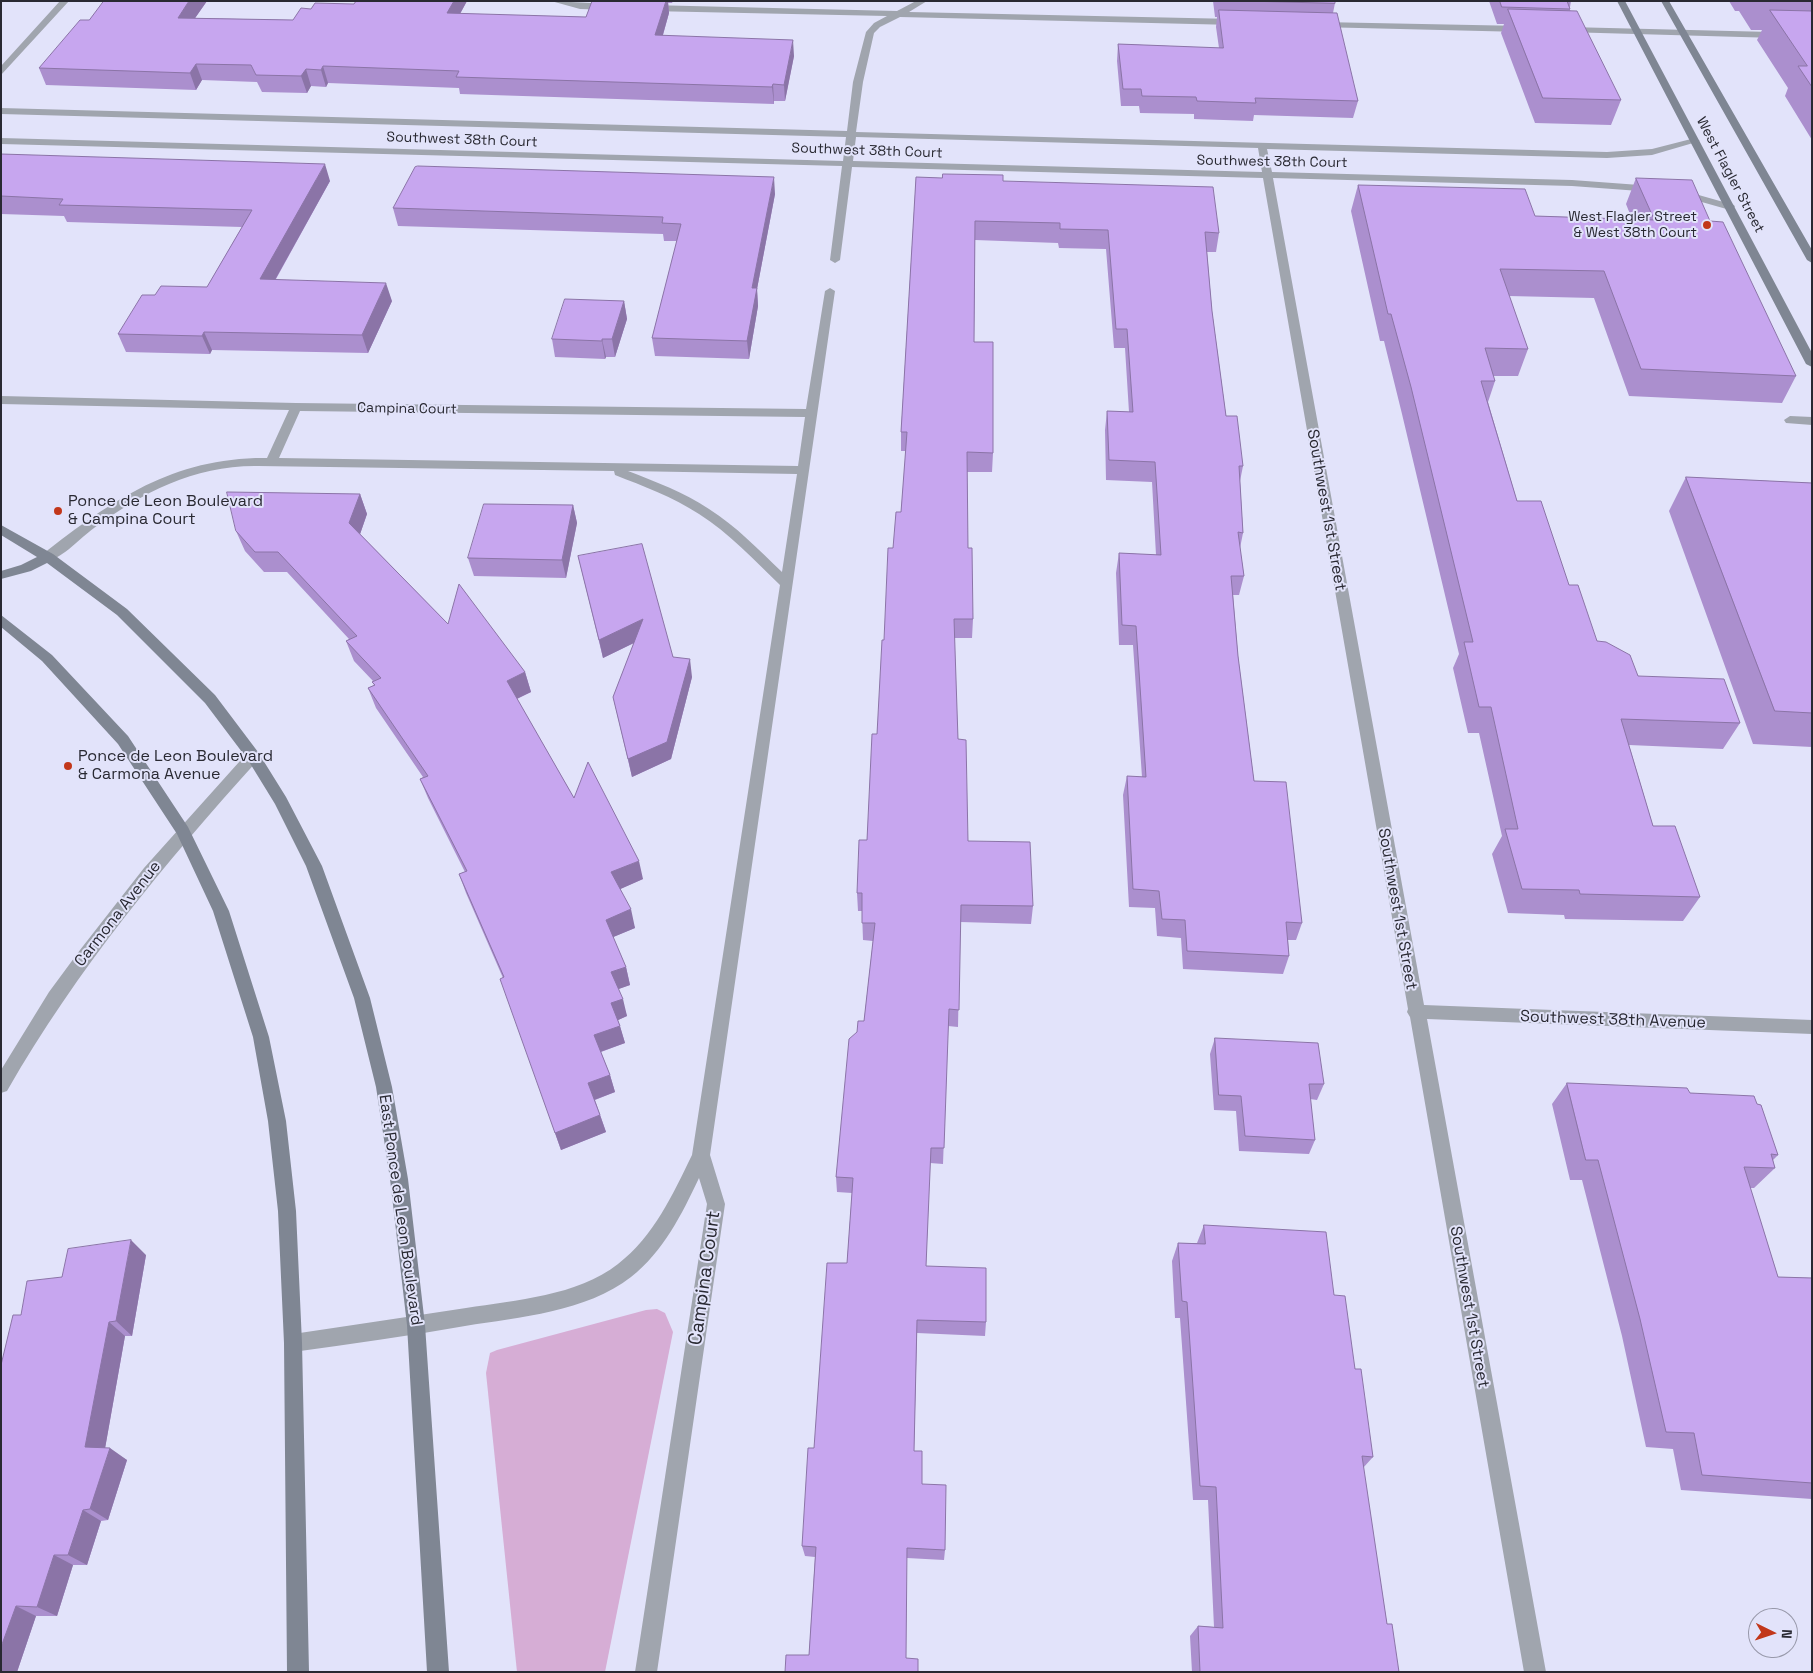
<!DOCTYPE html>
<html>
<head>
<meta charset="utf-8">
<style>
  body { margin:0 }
  #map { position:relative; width:1813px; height:1673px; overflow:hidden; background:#e2e3fa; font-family:"Space Grotesk",sans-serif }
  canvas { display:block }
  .frame { position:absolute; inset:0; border:2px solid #292932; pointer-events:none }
  .north { position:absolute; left:1748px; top:1608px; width:50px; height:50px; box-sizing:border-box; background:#e2e3fa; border:1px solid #9899aa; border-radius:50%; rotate:94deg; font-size:14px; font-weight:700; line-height:20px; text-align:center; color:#292932 }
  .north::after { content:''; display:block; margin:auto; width:18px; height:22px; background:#c2371a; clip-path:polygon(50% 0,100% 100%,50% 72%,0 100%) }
</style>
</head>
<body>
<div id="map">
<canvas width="1813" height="1673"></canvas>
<div class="frame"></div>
<div class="north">N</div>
</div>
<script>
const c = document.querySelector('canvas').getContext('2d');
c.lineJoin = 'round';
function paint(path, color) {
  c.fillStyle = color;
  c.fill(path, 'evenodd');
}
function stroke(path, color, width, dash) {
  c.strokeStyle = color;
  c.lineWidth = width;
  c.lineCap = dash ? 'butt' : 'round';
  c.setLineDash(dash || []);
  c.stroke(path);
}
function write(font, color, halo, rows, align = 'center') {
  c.font = font + ' "Space Grotesk",sans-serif';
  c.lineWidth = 4;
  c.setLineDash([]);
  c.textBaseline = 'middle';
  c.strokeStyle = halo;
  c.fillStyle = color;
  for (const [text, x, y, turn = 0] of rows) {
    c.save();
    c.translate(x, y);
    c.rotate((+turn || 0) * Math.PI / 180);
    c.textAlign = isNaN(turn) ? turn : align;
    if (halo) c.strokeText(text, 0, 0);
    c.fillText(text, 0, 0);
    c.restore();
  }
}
const green = new Path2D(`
  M 657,1309 L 665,1313 L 673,1332 L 605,1672 L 517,1672 L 486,1373 L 490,1353 L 497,1350 L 646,1310 Z`);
const lane = new Path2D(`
  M 1790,416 L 1812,417 L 1812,425 L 1786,423 L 1784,420 Z`);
const street = new Path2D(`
  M 60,1 L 69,1 L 1,75 L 1,66 Z
  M 551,1 L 611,4 L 615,7 L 611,10 L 580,9 Z
  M 916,1 L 927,1 L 909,12 L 1235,19 L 1239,22 L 1235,25 L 900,17 L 880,27 L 874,33 L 863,82 L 856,132 L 1607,152 L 1652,149 L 1695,138 L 1700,141 L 1652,155 L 1607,158 L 1267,149 L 1272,172 L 1572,180 L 1653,186 L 1658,189 L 1653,192 L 1572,186 L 1273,178 L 1424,1005 L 1812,1020 L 1812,1034 L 1427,1019 L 1546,1672 L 1524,1672 L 1410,1017 L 1407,1012 L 1408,1009 L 1263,178 L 852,167 L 840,260 L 835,263 L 830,260 L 842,166 L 1,144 L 1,138 L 843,161 L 846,137 L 1,114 L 1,108 L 847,131 L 853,82 L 866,32 L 874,23 L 887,16 L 649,11 L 645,8 L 649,5 L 897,11 ZM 856,137 L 1258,148 L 1262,172 L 853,161 Z
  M 1321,22 L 1523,26 L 1527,29 L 1523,32 L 1318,27 L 1318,23 Z
  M 1568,27 L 1812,33 L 1812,39 L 1565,32 L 1564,30 Z
  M 1681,190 L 1734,205 L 1735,207 L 1730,210 L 1677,195 L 1677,191 Z
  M 830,288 L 835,291 L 710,1155 L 725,1204 L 657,1672 L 635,1672 L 707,1204 L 699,1178 C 682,1214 663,1252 631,1277 C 586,1312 520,1317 465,1326 C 408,1336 351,1344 293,1352 L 286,1350 L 284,1343 L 286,1336 L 293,1334 C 351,1325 409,1317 466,1308 C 516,1300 577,1296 618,1264 C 654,1236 673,1194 692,1155 L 780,585 C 754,560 729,533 699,514 C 673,497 643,486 615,475 L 614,471 L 258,466 C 196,465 143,492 94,528 C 80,538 64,557 48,561 L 42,557 L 43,554 C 113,499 175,457 267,458 L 289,410 L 1,404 L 1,396 L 296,403 L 806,409 L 825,291 ZM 300,411 L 805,417 L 798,466 L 279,458 ZM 628,471 L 797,474 L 782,572 C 759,550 736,526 709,509 C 684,492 656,482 628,471 Z
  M 253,751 L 258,752 L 260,756 L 258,760 C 164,864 77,969 7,1091 L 1,1093 L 1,1070 L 49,992 L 80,950 L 144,868 L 248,752 Z`);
const secondary = new Path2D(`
  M 1617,1 L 1625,1 L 1812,353 L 1812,367 L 1806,364 Z
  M 1661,1 L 1669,1 L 1812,250 L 1812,263 L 1807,260 Z
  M 1,525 L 53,554 L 127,609 L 215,695 L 258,752 L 286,797 L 322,866 L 370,998 L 392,1087 L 408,1179 L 425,1325 L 449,1672 L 427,1672 L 407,1325 L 390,1179 L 376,1087 L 354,998 L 306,866 L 275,804 L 248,760 L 205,703 L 117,615 L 47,563 L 31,571 L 1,579 L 1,571 L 21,565 L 37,557 L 1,535 Z
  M 1,615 L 52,655 L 128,736 L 188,827 L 229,911 L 269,1037 L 286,1121 L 296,1211 L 302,1343 L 309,1672 L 287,1672 L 284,1343 L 278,1211 L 268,1121 L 253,1037 L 213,911 L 177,834 L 118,744 L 42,661 L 1,627 Z`);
const wall = new Path2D(`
  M 207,1 L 195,18 L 293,20 L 354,4 L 356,1 L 467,1 L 460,14 L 586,17 L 592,1 L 673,1 L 672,3 L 668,3 L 669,13 L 663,35 L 794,56 L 785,101 L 774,101 L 774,104 L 460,94 L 459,88 L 328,83 L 326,87 L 311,86 L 307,93 L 262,92 L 257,82 L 202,80 L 196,90 L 46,85 L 39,68 L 89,20 Z
  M 1213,1 L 1335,1 L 1335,3 L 1333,13 L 1358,101 L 1353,118 L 1254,115 L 1253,121 L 1194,119 L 1194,114 L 1140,113 L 1139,106 L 1121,106 L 1117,61 L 1118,44 L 1219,48 L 1216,27 L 1217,17 L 1215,17 Z
  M 1489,1 L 1571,1 L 1570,7 L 1570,10 L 1621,100 L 1611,125 L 1535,123 L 1501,33 L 1504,24 L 1497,24 Z
  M 1729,1 L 1812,1 L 1812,140 L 1785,96 L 1788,88 L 1757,40 L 1762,30 L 1751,30 L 1739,11 L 1735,11 Z
  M 1,154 L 330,181 L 276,279 L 392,301 L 368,353 L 212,350 L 210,354 L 126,352 L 118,334 L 207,287 L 242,227 L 67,222 L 64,216 L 1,214 Z
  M 916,177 L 1003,181 L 1219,233 L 1216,252 L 1207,252 L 1212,311 L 1226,416 L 1243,466 L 1240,481 L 1243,533 L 1240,548 L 1244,576 L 1239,595 L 1233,595 L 1238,656 L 1254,781 L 1302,923 L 1296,940 L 1288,940 L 1289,956 L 1283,974 L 1183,969 L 1181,938 L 1157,936 L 1155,908 L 1129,907 L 1123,795 L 1127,776 L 1142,777 L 1133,645 L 1119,645 L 1116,573 L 1119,553 L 1156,555 L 1152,482 L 1106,480 L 1105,430 L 1107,411 L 1129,412 L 1125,348 L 1114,348 L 1106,249 L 1059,248 L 1058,243 L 975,240 L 974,342 L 993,453 L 992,472 L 967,472 L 968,548 L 973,619 L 972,638 L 954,638 L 958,739 L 968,841 L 1033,906 L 1031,924 L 960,922 L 958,1027 L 948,1026 L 943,1164 L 930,1163 L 926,1266 L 986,1322 L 985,1336 L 917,1333 L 914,1451 L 922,1484 L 945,1550 L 944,1560 L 907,1558 L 809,1655 L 815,1557 L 805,1556 L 802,1546 L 814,1448 L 847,1263 L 852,1193 L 837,1192 L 836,1177 L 857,1032 L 864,1021 L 873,941 L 863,940 L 862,911 L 858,911 L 857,893 L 867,840 L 877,734 L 893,548 L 901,512 L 906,451 L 901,451 L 901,432 Z
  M 1636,178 L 1710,221 L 1796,376 L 1782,403 L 1629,396 L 1594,298 L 1509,296 L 1528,349 L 1518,376 L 1493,376 L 1495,381 L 1488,402 L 1517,501 L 1569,585 L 1597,641 L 1638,676 L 1740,723 L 1723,749 L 1629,745 L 1653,826 L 1700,897 L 1683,921 L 1565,919 L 1564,915 L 1508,913 L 1492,854 L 1502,836 L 1479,733 L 1468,733 L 1453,668 L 1459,654 L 1402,414 L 1384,341 L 1380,341 L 1351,211 L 1358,185 L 1535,216 L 1632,219 L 1626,204 Z
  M 775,194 L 757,289 L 758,306 L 749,359 L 655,356 L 652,338 L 677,241 L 664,241 L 663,234 L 398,226 L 393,208 Z
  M 624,301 L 627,319 L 615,357 L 606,357 L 605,359 L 555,357 L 552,339 Z
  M 1686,477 L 1812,483 L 1812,747 L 1753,744 L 1669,511 Z
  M 360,494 L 367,514 L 360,534 L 448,624 L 525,672 L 531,692 L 517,699 L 574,798 L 643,879 L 620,889 L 635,928 L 613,937 L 626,967 L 630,985 L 618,989 L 627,1016 L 618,1020 L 625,1043 L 601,1052 L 610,1075 L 615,1092 L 595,1100 L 606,1132 L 561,1150 L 555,1133 L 503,978 L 466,893 L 459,874 L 465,872 L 428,798 L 420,779 L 423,777 L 376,708 L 368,688 L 374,685 L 372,682 L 373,681 L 354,661 L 346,641 L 349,639 L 287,572 L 264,572 L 245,551 L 236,531 Z
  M 573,505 L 577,523 L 566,578 L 474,576 L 468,558 Z
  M 578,556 L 692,677 L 671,759 L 632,777 L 613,697 L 634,643 L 603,658 Z
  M 1215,1038 L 1324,1084 L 1317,1100 L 1310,1099 L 1315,1140 L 1309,1154 L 1239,1151 L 1236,1111 L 1214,1110 L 1210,1054 Z
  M 1567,1083 L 1690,1093 L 1757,1104 L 1778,1155 L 1773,1160 L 1775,1168 L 1754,1188 L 1750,1188 L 1778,1277 L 1812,1278 L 1812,1499 L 1681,1490 L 1673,1449 L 1646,1447 L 1622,1336 L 1582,1180 L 1570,1180 L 1552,1104 Z
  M 1204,1225 L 1334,1295 L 1355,1369 L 1373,1457 L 1363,1468 L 1387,1624 L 1399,1672 L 1192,1672 L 1190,1636 L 1198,1626 L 1214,1627 L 1208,1500 L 1193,1500 L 1180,1318 L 1175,1318 L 1172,1261 L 1178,1243 L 1197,1243 Z
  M 146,1255 L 132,1336 L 125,1336 L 105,1448 L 127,1460 L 108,1520 L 101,1521 L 87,1565 L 73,1565 L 57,1616 L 36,1616 L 17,1672 L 1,1672 L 21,1315 L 62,1277 Z`);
const shadedWall = new Path2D(`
  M 189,1 L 207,1 L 184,34 L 178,18 Z
  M 454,1 L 467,1 L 451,30 L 447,13 Z
  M 666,1 L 668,1 L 669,13 L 658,52 L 655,35 Z
  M 793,40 L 794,56 L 785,101 L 784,85 Z
  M 196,64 L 202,80 L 196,90 L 190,73 Z
  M 323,66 L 328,83 L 326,87 L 321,70 Z
  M 306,69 L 311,86 L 307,93 L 301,76 Z
  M 773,84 L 774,101 L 774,104 L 772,87 Z
  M 325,164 L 330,181 L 266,296 L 260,279 Z
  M 774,177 L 775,194 L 757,289 L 758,306 L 749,359 L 747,341 L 752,288 Z
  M 386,283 L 392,301 L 368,353 L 362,335 Z
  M 624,301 L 627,319 L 615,357 L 612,339 Z
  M 204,332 L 212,350 L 210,354 L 202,336 Z
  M 602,339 L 606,357 L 605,359 L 602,341 Z
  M 360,494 L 367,514 L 357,543 L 349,523 Z
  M 573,505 L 577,523 L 566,578 L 562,560 Z
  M 643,619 L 646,637 L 603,658 L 599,640 Z
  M 690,659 L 692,677 L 671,759 L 632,777 L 628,759 Z
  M 525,672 L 531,692 L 512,701 L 507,681 Z
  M 639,861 L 643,879 L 616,891 L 611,872 Z
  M 631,909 L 635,928 L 611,938 L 606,920 Z
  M 626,967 L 630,985 L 616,990 L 611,972 Z
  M 623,999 L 627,1016 L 616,1021 L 611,1003 Z
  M 620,1026 L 625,1043 L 600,1052 L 594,1035 Z
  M 610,1075 L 615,1092 L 594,1100 L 588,1083 Z
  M 600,1115 L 606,1132 L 561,1150 L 555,1133 Z
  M 131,1240 L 146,1255 L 132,1336 L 116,1321 Z
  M 109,1322 L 125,1336 L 103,1460 L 85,1447 Z
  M 110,1448 L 127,1460 L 108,1520 L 90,1509 Z
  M 83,1510 L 101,1521 L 87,1565 L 68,1555 Z
  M 54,1555 L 73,1565 L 57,1616 L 37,1607 Z
  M 16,1606 L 36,1616 L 17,1672 L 1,1672 L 1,1647 Z`);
const building = new Path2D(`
  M 104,1 L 189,1 L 178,18 L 293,20 L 301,8 L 311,9 L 315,3 L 354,4 L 356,1 L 454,1 L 447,13 L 586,17 L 592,1 L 666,1 L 655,35 L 793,40 L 784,85 L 773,84 L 772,87 L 456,77 L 459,71 L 323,66 L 321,70 L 306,69 L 301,76 L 256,75 L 251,65 L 196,64 L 190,73 L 39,68 L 80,20 L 89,20 Z
  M 1247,1 L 1335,1 L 1335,3 Z
  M 1500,1 L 1567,1 L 1570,9 L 1502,7 Z
  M 1508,9 L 1577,11 L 1621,100 L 1543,98 Z
  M 1219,10 L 1337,13 L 1358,101 L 1255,98 L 1256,103 L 1197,101 L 1196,97 L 1142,96 L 1141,89 L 1123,89 L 1118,44 L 1223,48 Z
  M 1770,10 L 1812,11 L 1812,87 L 1798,66 L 1807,66 Z
  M 1,154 L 325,164 L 260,279 L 386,283 L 362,335 L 204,332 L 202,336 L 118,334 L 142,295 L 155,295 L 161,286 L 207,287 L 252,210 L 59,205 L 63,199 L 1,196 Z
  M 418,166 L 774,177 L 752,288 L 757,288 L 747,341 L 652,338 L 681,224 L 662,223 L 663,217 L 393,208 L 415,167 Z
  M 943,174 L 1003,175 L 1003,181 L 1213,187 L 1219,233 L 1205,232 L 1212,311 L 1226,416 L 1237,416 L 1243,466 L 1239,466 L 1243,533 L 1238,532 L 1244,576 L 1231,576 L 1238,656 L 1254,781 L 1286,782 L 1302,923 L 1286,922 L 1289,956 L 1187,951 L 1185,920 L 1162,919 L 1159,891 L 1133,889 L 1127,776 L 1146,777 L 1136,626 L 1122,625 L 1119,553 L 1161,555 L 1155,462 L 1109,460 L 1107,411 L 1133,412 L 1127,329 L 1116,329 L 1108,230 L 1060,229 L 1060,223 L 975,221 L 974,342 L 993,342 L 993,453 L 967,452 L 968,548 L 972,548 L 973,619 L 954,619 L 958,739 L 966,740 L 968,841 L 1030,842 L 1033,906 L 961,905 L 959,1010 L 949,1009 L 944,1148 L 931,1148 L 926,1266 L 986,1268 L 986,1322 L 917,1320 L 914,1451 L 922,1451 L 922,1484 L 946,1485 L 945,1550 L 907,1548 L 906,1658 L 918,1659 L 918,1672 L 785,1672 L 786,1655 L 809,1655 L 816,1547 L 802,1546 L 808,1448 L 814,1448 L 827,1263 L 847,1263 L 853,1178 L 836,1177 L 849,1039 L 857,1032 L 858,1021 L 864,1021 L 875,923 L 862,923 L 862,893 L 857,893 L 859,840 L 867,840 L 872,734 L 877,734 L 882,640 L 884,640 L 888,548 L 893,548 L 896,512 L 901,512 L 907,432 L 901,432 L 916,177 L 942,178 Z
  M 1636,178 L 1692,180 L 1710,221 L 1723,222 L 1796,376 L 1641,369 L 1604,271 L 1500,269 L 1528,349 L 1485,348 L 1495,381 L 1481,381 L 1517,501 L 1541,501 L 1569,585 L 1578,585 L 1597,641 L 1606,642 L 1630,655 L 1638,676 L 1724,679 L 1740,723 L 1621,719 L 1653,826 L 1675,826 L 1700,897 L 1580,894 L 1579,890 L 1522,889 L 1505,829 L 1518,829 L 1491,707 L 1479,707 L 1464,642 L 1473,642 L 1411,387 L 1391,314 L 1388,314 L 1358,185 L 1525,189 L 1535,216 L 1654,220 Z
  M 565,299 L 624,301 L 612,339 L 602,339 L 602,341 L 552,339 Z
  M 1686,477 L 1812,483 L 1812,713 L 1775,711 Z
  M 227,492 L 360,494 L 349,523 L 448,624 L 459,584 L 525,672 L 507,681 L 574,798 L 588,762 L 639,861 L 611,872 L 631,909 L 606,920 L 626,967 L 611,972 L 623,999 L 611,1003 L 620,1026 L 594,1035 L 610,1075 L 588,1083 L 600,1115 L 555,1133 L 500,979 L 504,977 L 459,874 L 467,871 L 420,779 L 428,776 L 368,688 L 375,685 L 372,682 L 381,678 L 346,641 L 357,636 L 278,552 L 255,552 L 236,531 Z
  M 484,504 L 573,505 L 562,560 L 468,558 Z
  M 642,544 L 673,657 L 690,659 L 667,742 L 628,759 L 613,697 L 643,619 L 599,640 L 578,556 Z
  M 1215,1038 L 1318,1043 L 1324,1084 L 1309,1084 L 1315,1140 L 1245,1136 L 1241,1096 L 1219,1095 Z
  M 1567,1083 L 1687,1088 L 1690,1093 L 1754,1096 L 1757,1104 L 1761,1105 L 1778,1155 L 1771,1154 L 1775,1168 L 1744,1167 L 1778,1277 L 1812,1278 L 1812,1483 L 1702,1475 L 1694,1433 L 1666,1432 L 1640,1319 L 1598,1160 L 1586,1160 Z
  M 1204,1225 L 1326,1232 L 1334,1295 L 1345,1296 L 1355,1369 L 1361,1369 L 1373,1457 L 1362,1456 L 1387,1624 L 1392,1624 L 1399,1672 L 1200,1672 L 1198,1626 L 1223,1628 L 1216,1487 L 1200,1486 L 1187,1302 L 1182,1301 L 1178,1243 L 1205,1244 Z
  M 131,1240 L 116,1321 L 109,1322 L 85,1447 L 110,1448 L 90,1509 L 83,1510 L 68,1555 L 54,1555 L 37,1607 L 16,1606 L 1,1647 L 1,1365 L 13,1315 L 21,1315 L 27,1281 L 62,1277 L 68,1249 Z`);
const markers = [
  [1707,225,5,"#c2371a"],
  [58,511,5,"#c2371a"],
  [68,766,5,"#c2371a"]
];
const farStreetnames = [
  ["Southwest 38th Court",462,140,2],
  ["Southwest 38th Court",867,151,2],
  ["Southwest 38th Court",1272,162,1],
  ["West Flagler Street",1730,175,62],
  ["Campina Court",407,409,1]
];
const farPoinames = [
  ["West Flagler Street",1697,217],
  ["& West 38th Court",1697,233]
];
const poiNames = [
  ["Ponce de Leon Boulevard",68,502],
  ["& Campina Court",68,520],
  ["Ponce de Leon Boulevard",78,757],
  ["& Carmona Avenue",78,775]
];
const streetNames = [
  ["Southwest 1st Street",1326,510,80],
  ["Southwest 1st Street",1397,909,80],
  ["Carmona Avenue",118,914,-52],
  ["Southwest 38th Avenue",1613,1020,2],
  ["East Ponce de Leon Boulevard",400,1210,82],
  ["Southwest 1st Street",1469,1307,80]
];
const nearStreetnames = [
  ["Campina Court",705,1278,-82]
];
paint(green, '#d6add5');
paint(lane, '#a0a5ae');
paint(street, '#a0a5ae');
paint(secondary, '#7f8693');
paint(wall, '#ab8fce');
paint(shadedWall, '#8b74a7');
paint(building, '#c7a6ef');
stroke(building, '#8b74a7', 1);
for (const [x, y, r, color] of markers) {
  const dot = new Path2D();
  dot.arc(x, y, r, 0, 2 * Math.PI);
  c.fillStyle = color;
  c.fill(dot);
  stroke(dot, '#e2e3fa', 2);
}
write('14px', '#292932', '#e2e3fa', farStreetnames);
write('14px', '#292932', '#e2e3fa', farPoinames, 'right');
write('16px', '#292932', '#e2e3fa', poiNames, 'left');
write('16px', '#292932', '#e2e3fa', streetNames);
write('19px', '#292932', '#e2e3fa', nearStreetnames);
</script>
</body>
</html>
